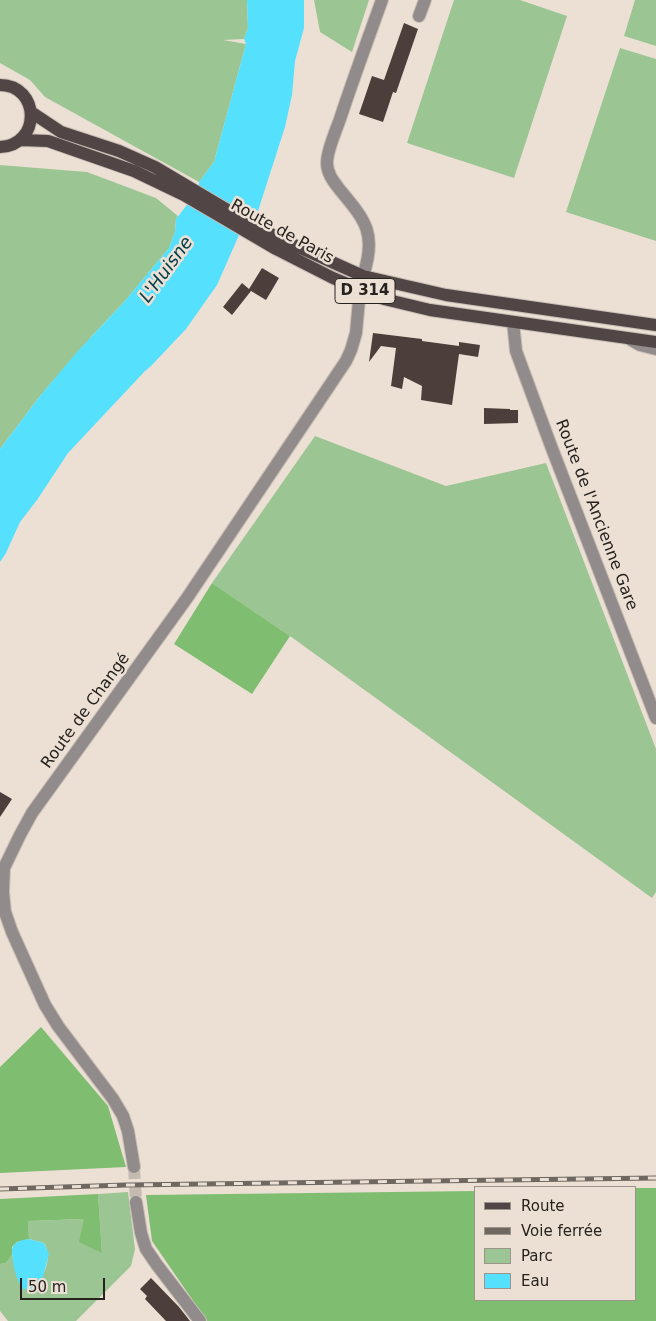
<!DOCTYPE html>
<html>
<head>
<meta charset="utf-8">
<style>
  body { margin:0 }
  #map { position:relative; width:656px; height:1321px; overflow:hidden; background:#ece0d5; font-family:"DejaVu Sans",sans-serif }
  canvas { display:block }
  .legend { position:absolute; left:474px; top:1186px; width:162px; height:115px; box-sizing:border-box; background:#ece0d5; border:1px solid #9d948c; margin:0; padding:6px 9px; list-style:none; font-size:15px; color:#26221e }
  .legend li { display:flex; align-items:center; gap:10px; height:25px }
  .legend b { width:25px; border:1px solid #9d948c }
  .scale { position:absolute; left:20px; top:1278px; width:85px; height:22px; box-sizing:border-box; border:2px solid #26221e; border-top:0; padding-left:6px; font-size:15px; line-height:18px; white-space:nowrap; color:#26221e; -webkit-text-stroke:4px #ece0d5; paint-order:stroke }
</style>
</head>
<body>
<div id="map">
<canvas width="656" height="1321"></canvas>
<ul class="legend">
<li><b style="height:6px;background:#514546"></b>Route</li>
<li><b style="height:6px;background:#6f6861"></b>Voie ferrée</li>
<li><b style="height:14px;background:#9bc592"></b>Parc</li>
<li><b style="height:14px;background:#55e0fd"></b>Eau</li>
</ul>
<div class="scale">50 m</div>
</div>
<script>
const c = document.querySelector('canvas').getContext('2d');
c.lineJoin = 'round';
function paint(path, color) {
  c.fillStyle = color;
  c.fill(path, 'evenodd');
}
function stroke(path, color, width, dash) {
  c.strokeStyle = color;
  c.lineWidth = width;
  c.lineCap = dash ? 'butt' : 'round';
  c.setLineDash(dash || []);
  c.stroke(path);
}
function write(font, color, halo, rows, align = 'center') {
  c.font = font + ' "DejaVu Sans",sans-serif';
  c.lineWidth = 5;
  c.setLineDash([]);
  c.textBaseline = 'middle';
  c.strokeStyle = halo;
  c.fillStyle = color;
  for (const [text, x, y, turn = 0] of rows) {
    c.save();
    c.translate(x, y);
    c.rotate((+turn || 0) * Math.PI / 180);
    c.textAlign = isNaN(turn) ? turn : align;
    if (halo) c.strokeText(text, 0, 0);
    c.fillText(text, 0, 0);
    c.restore();
  }
}
const green = new Path2D(`
  M 0,0 L 247,0 L 248,28 L 244,39 L 223,40 L 246,44 L 214,162 L 199,182 L 45,97 L 30,80 L 0,63 Z
  M 314,0 L 369,0 L 352,52 L 320,32 Z
  M 454,0 L 520,0 L 567,16 L 514,178 L 407,143 Z
  M 635,0 L 656,0 L 656,46 L 624,36 Z
  M 620,48 L 656,59 L 656,241 L 566,212 Z
  M 0,165 L 87,172 L 156,198 L 178,216 L 176,219 L 175,232 L 169,248 L 124,302 L 91,337 L 40,396 L 0,449 Z
  M 315,436 L 446,486 L 546,463 L 656,749 L 656,892 L 652,898 L 290,636 L 212,583 Z
  M 128,1192 L 135,1249 L 131,1266 L 76,1321 L 8,1321 L 0,1311 L 0,1264 L 6,1263 L 12,1255 L 18,1279 L 36,1288 C 44,1275 53,1257 44,1243 L 29,1239 L 28,1221 L 84,1219 L 102,1253 L 98,1194 Z`);
const forest = new Path2D(`
  M 212,583 L 290,636 L 252,694 L 174,644 Z
  M 41,1027 L 108,1106 L 126,1167 L 0,1173 L 0,1067 Z
  M 635,1188 L 656,1188 L 656,1321 L 207,1321 L 152,1241 L 146,1195 L 475,1191 L 475,1300 L 635,1300 Z
  M 98,1194 L 102,1253 L 79,1242 L 84,1219 L 28,1221 L 29,1239 L 17,1242 L 12,1247 L 12,1255 L 6,1263 L 0,1264 L 0,1199 Z`);
const water = new Path2D(`
  M 247,0 L 304,0 L 304,28 L 295,61 L 292,95 L 285,127 L 258,211 L 252,214 L 239,235 L 217,285 L 186,329 L 151,366 L 145,371 L 68,453 L 37,500 L 20,522 L 6,553 L 0,562 L 0,449 L 40,396 L 77,352 L 124,302 L 169,248 L 175,232 L 176,219 L 186,206 L 199,185 L 199,182 L 214,162 L 246,44 L 244,39 L 248,28 Z
  M 29,1239 L 44,1243 L 49,1254 L 43,1277 L 36,1288 L 29,1290 L 23,1289 C 16,1280 12,1263 12,1250 C 13,1242 21,1240 29,1239 Z`);
const building = new Path2D(`
  M 404,23 L 418,29 L 396,93 L 393,92 L 383,122 L 359,114 L 372,76 L 384,80 Z
  M 262,268 L 279,278 L 266,300 L 251,291 L 232,315 L 223,307 L 242,283 L 249,289 Z
  M 373,333 L 422,339 L 422,341 L 459,346 L 459,342 L 480,345 L 478,357 L 459,354 L 452,405 L 421,400 L 422,386 L 404,377 L 402,389 L 391,386 L 396,348 L 381,346 L 369,362 Z
  M 484,408 L 510,409 L 510,410 L 518,410 L 518,423 L 484,424 Z
  M 0,792 L 12,799 L 0,817 Z
  M 151,1278 L 179,1307 L 190,1321 L 166,1321 L 145,1299 L 147,1296 L 140,1289 Z`);
const minorTunnel = new Path2D(`
  M 134,1167 L 136,1202`);
const minor = new Path2D(`
  M 419,16 L 425,0
  M 363,276 C 377,234 366,221 340,190 C 334,182 327,174 327,163 C 327,149 337,129 341,116 C 354,77 368,39 382,0
  M 513,322 L 516,351 L 551,446 L 656,718
  M 631,340 L 640,345 L 656,349
  M 134,1167 L 128,1131 L 123,1116 L 113,1099 L 58,1026 L 45,1005 L 12,932 L 5,912 L 3,892 L 4,868 L 20,835 L 32,813 L 187,598 L 346,361 L 351,350 L 356,333 L 360,289
  M 136,1202 L 141,1233 L 146,1249 L 157,1265 L 200,1321`);
const major = new Path2D(`
  M 0,85 C 40,85 42,145 0,147
  M 31,112 L 61,132 L 119,151 L 155,167 L 256,227 L 294,245 L 363,276 L 446,295 L 656,325
  M 21,140 L 48,141 L 134,171 L 184,195 L 276,249 L 333,278 L 384,299 L 430,310 L 656,342`);
const rail = new Path2D(`
  M 0,1189 L 126,1185 L 656,1178`);
const shields = [
  [365,291,60]
];
const shieldNames = [
  ["D 314",365,291]
];
const streetNames = [
  ["Route de Paris",282,232,29],
  ["Route de l'Ancienne Gare",596,515,69],
  ["Route de Changé",86,711,-54]
];
const waterNames = [
  ["L'Huisne",167,270,-54]
];
paint(green, '#9bc592');
paint(forest, '#7fbd71');
paint(water, '#55e0fd');
paint(building, '#4c3e3b');
stroke(minorTunnel, '#c4bab0', 12, [12, 6]);
stroke(minor, '#c8beb4', 14);
stroke(major, '#c8beb4', 14);
stroke(minor, '#928b8b', 12);
stroke(major, '#514546', 12);
stroke(rail, '#6f6861', 5);
stroke(rail, '#ece0d5', 3, [9]);
for (const [x, y, w] of shields) {
  const box = new Path2D();
  box.roundRect(x - w / 2, y - 12.5, w, 25, 4);
  c.fillStyle = '#ece0d5';
  c.fill(box);
  stroke(box, '#26221e', 1);
}
write('bold 15px', '#26221e', null, shieldNames);
write('16px', '#26221e', '#ece0d5', streetNames);
write('italic 18px', '#00404c', '#ece0d5', waterNames);
</script>
</body>
</html>
